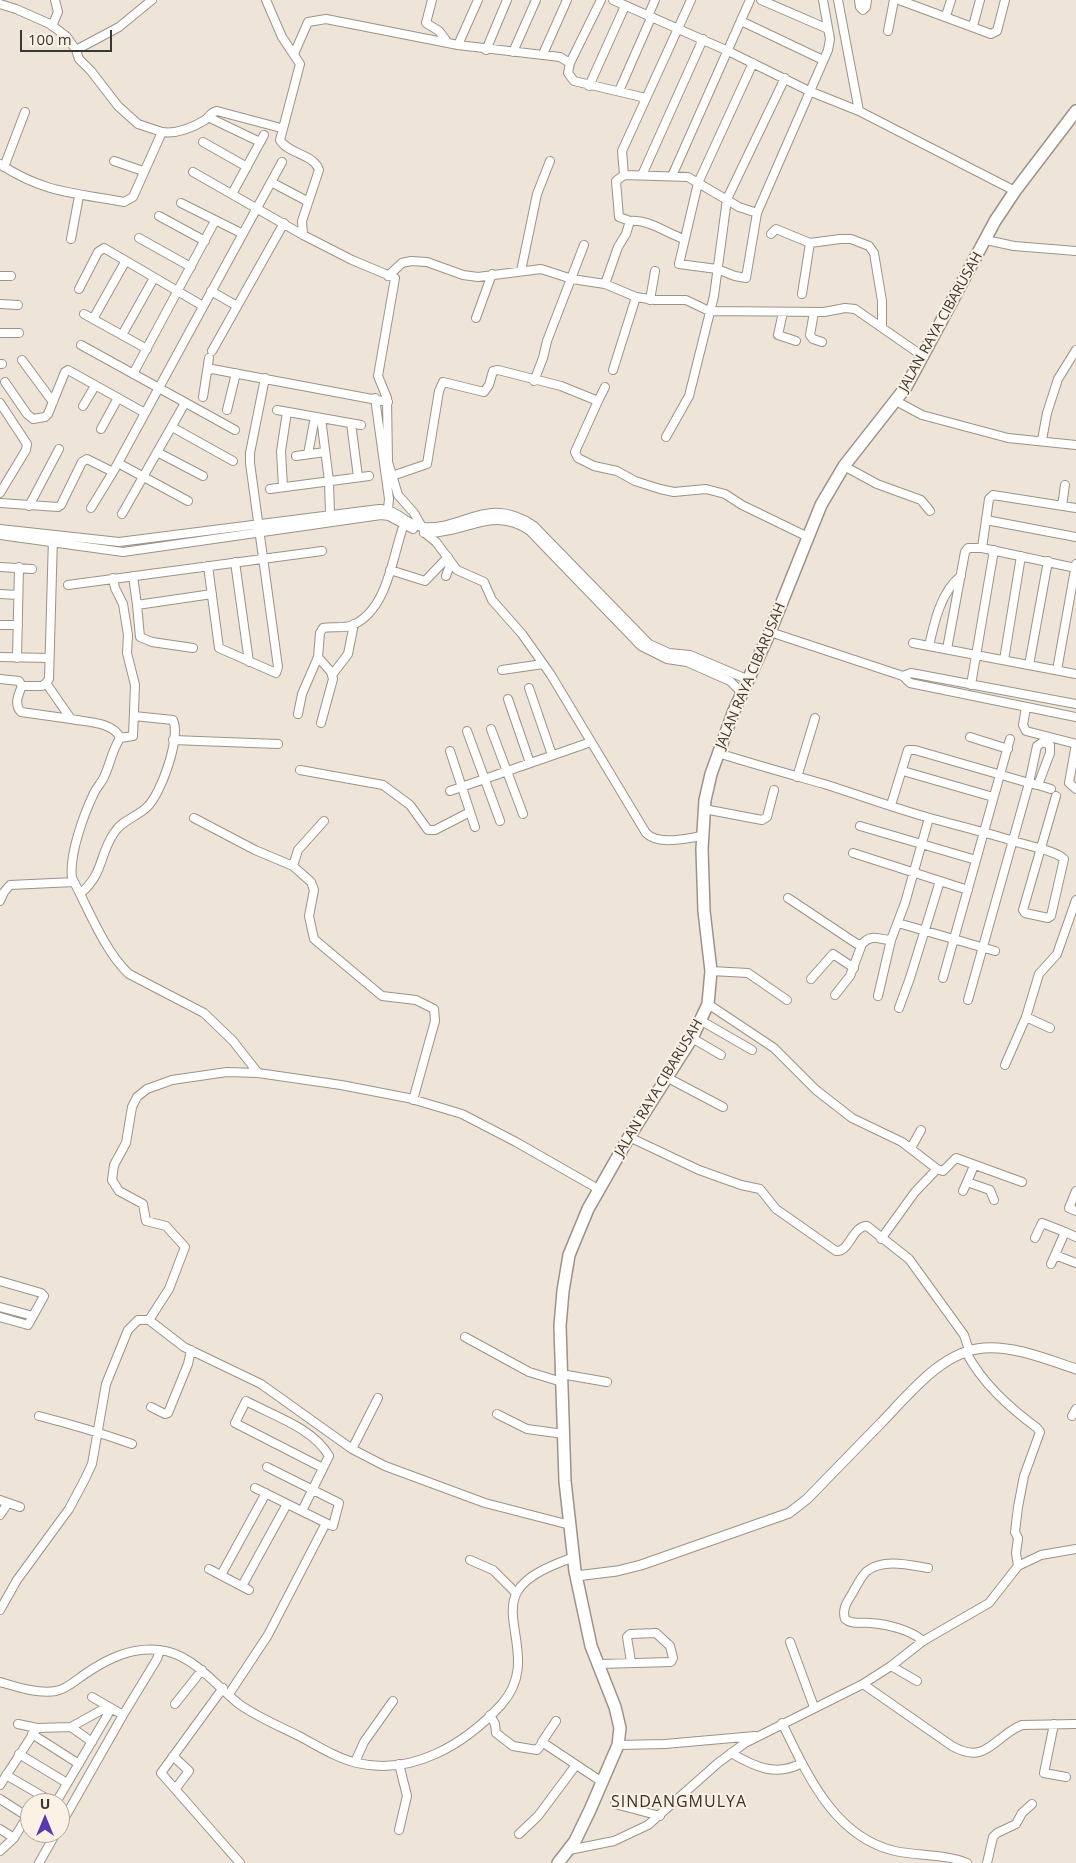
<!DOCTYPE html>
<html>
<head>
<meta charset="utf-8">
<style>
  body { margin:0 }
  #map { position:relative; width:1076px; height:1863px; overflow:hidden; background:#eee4d8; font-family:"Open Sans",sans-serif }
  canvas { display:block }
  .north { position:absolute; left:20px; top:1793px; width:50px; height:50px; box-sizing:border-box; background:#fbf1e5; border:1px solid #aea69d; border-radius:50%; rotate:0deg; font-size:14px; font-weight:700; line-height:20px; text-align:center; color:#3a3631 }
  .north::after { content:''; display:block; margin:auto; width:18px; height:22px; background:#5b38b0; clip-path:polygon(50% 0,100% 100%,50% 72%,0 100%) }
  .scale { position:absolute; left:20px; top:30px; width:92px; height:22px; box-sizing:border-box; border:2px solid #3a3631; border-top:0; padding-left:6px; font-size:15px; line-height:18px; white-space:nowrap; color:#3a3631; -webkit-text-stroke:4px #fbf1e5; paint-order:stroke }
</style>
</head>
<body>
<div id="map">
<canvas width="1076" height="1863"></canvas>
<div class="north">U</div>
<div class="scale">100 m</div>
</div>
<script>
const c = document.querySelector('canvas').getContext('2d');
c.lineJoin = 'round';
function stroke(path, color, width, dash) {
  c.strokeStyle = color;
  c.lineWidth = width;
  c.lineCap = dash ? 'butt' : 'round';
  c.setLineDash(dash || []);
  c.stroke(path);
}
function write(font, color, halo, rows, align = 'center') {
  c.font = font + ' "Open Sans",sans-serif';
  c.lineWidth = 4;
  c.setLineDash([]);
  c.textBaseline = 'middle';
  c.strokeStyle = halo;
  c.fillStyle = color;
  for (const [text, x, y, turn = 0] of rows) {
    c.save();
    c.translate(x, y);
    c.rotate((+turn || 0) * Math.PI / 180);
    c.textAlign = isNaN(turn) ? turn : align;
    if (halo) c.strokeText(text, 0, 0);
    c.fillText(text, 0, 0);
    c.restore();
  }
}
const minor = new Path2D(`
  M 266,0 L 282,37 L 300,64 L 280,140 C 288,154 314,154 319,170 L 302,221 L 303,235 L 352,260 L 395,278 L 378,376 L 387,398 L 388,462 L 398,495 L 414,513 L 426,534 L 436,542 L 457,570 L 484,582 L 492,600 L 522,634 L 551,675 L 646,833 C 659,846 686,838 703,836
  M 432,0 L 426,23 L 439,31 L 448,43
  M 613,0 L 728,51 L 809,91 L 859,111 L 1015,191
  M 691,0 L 622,151 L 624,175 L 688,177 L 739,207 L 757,213
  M 761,0 L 828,29
  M 838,0 L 859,111
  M 859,0 L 860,7 L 863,10 L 866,7 L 867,0
  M 899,0 L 991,34 L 997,31 L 1005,0
  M 0,4 L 16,9 L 50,24 L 67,37 L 76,50 L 79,59 L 91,71 L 118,106 L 138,124 L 162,132
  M 648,16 L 655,0
  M 946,16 L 951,0
  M 741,21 L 823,60
  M 52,26 L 58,12 L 55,0
  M 973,26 L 980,0
  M 888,31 L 894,0
  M 458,45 L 478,0
  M 76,50 L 119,27 L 152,0
  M 486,50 L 507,0
  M 513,52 L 536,0
  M 294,54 L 308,22 L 326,19 L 458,45 L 560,57 L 570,63 L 568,73 L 574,81 L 646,98
  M 543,54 L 567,0
  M 570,63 L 601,0
  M 753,63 L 698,183 L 679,264 L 717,269 L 735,276 L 746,278 L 757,213 L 828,50 L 830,39 L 823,0
  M 589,86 L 625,6
  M 619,91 L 651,18
  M 212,119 L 260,142
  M 203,142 L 247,167
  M 114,161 L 143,171
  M 0,164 C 43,193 76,193 124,202 L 133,197 L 162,132 C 177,134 192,128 205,120 C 210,116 211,112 217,111 L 281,128
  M 4,167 L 25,112
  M 193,172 L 303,235
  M 624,175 L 616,181 L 619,217 L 630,221
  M 642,175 L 703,39
  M 672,176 L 750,0
  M 271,182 L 305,200
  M 232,194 L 264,135
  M 181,203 L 243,234
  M 159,216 L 205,241
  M 771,234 L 776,229 L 810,243 L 840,239 L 851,239 L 869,246 L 874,253 L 882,301 L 882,326
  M 139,238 L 191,267
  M 71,239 L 79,196
  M 986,240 L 1014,246 L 1076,251
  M 521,271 L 537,194 L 550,161
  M 0,276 L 11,276
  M 388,276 L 402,263 L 411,261 L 427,262 L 463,275 L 478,277 L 541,269 L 572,279 L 605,284 L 636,297 L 655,300 L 686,300 L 709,311 L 824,312 L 845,308 L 855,309 L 924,357
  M 605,284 L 618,247 L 626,234 L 630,221 C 649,219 666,233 684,239
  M 79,289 L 98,252 L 104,248 L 203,306
  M 211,291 L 237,306
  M 802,294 L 810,243
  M 650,300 L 655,271
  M 0,304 L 18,305
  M 783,312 L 778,335 L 796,341
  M 814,312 L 810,335 L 813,339 L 822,342
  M 84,314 L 147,349
  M 476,318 L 492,274
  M 93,319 L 125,262
  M 0,333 L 19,333
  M 122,335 L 154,278
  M 81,345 L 235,430
  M 212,351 L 284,223
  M 22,360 L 53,402
  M 0,364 L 2,364
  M 613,370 L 636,297
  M 207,371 L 209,358
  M 133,374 L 215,221
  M 534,381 L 543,358 L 547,341 L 584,245
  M 5,382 L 27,414 L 33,419 L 45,417 L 48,414 L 65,372 L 68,370 L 145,413
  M 203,397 L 207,371 L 212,369 L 388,402
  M 375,398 L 389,499 L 388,509
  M 598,401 L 605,387
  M 896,401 L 922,415 L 1008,438 L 1076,445
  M 0,403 L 27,444 L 26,450 L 0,493
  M 83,406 L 95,386
  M 227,410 L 236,373
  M 277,410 L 361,425
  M 321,418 L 329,481 L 330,515
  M 351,423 L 358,477
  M 172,427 L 233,461
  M 101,429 L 118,398
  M 666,437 L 689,396 L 714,296 L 727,199 L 785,78
  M 1042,440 L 1047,413 L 1058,379 L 1076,350
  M 157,452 L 203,476
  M 308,454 L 315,417
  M 296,456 L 325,452
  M 118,463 L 188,501
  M 844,466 L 877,484 L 921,500 L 930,511
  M 392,476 L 427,464 L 439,391 L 443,382 L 484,392 L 489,385 L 493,371 L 498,370 L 561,386 L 598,401 L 575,452 L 578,458 L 594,466 L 617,471 L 635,481 L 660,489 L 674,492 L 706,489 L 725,494 L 742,505 L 808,537
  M 283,487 L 281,451 L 287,412
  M 270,489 L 369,476
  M 0,503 L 58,507 L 61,505 L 82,462 L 87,459 L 113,472
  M 29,506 L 59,449
  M 1062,506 L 1065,485
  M 91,508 L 113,472 L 282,162
  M 122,514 L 185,403
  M 986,520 L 1076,537
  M 0,529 L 119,542 L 379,509 C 396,508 406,525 422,527 C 464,531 487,494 534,526 L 649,644 L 669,653 L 690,655 L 749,680
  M 424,533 C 429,534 434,533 439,532 C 474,528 496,508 530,531 L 641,646 L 667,659 L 687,662 L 730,681 L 742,693
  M 0,535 L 123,552 L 381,515 L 389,516 L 413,529
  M 53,537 L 49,679 L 46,683 L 71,719 C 86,722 114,722 120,738
  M 982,548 L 989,499 L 993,495 L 1076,508
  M 235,562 L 249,662
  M 208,566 L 219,648 L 276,673 L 278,667 L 250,463 L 250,453 L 265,378
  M 0,567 L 32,569
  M 390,570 L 425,581 L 448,557
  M 133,576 L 137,605 L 212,594
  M 446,576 L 451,562
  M 113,578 L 115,588 L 123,604 L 128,635 L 127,653 L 135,685 L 133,736 L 120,738 C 111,753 111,762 104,777 C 102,782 97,787 94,793 C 84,814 69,854 72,878 C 88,908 105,952 129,974 L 204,1013 L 233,1041 L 258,1073
  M 68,585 L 322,551
  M 0,594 L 18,595
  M 137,605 L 140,637 L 152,642 L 193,648
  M 0,625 L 18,625
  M 770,632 L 903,676 L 910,683 L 1076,717
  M 913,643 L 1076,674
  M 929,646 C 934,623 941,591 961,576
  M 947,649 L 965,552 L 968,548 L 982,548 L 1076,568
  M 0,657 L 49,658
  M 318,657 L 331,672 L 333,679 L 321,723
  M 17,658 L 19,567
  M 1004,660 L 1021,556
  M 1029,665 L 1048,561
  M 502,670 L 543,664
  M 1057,670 L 1076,564
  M 332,675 L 348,654 L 354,624
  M 903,676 L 911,673 L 1076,704
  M 0,679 L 19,681 L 22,686 L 42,686 L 46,683
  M 971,685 L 994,550
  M 22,686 C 18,695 14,705 21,712 L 71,719
  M 529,688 L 552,755
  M 508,699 L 530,763
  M 1026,707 L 1023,725 L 1026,731 L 1076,744 L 1069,783 L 1076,789
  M 298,714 L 302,694 L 318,657 L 320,633 L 323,628 C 332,626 344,629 353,625 C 388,609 392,557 404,524
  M 491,729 L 523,814
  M 467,731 L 500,821
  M 970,737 L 1008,749
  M 173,740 L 278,744
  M 450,751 L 475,827
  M 718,753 C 753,764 789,774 824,784 C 859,795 894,808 930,818 C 955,825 981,831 1007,839 C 1019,844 1056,850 1064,859 L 1051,916 L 1048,918 L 1025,913 L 1023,910 L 1056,796
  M 300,770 L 383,785 L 410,805 L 428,830 L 435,830 L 470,812
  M 903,771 L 993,797
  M 797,777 L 815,718
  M 1038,785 L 1051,789
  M 450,791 L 591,742
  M 891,805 L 908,750 L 915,750 L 1029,783 L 1038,785 L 1050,753 L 1050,745 L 1043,742 L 1037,746 L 1029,783 L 968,1000
  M 704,809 L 762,820 L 767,817 L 774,790
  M 194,818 L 255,850 L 293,866
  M 324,821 L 298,850 L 293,866 L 311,882 L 314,890 L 309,916 L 314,939 L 382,996 L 416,1000 L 434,1009 L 435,1021 L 413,1100
  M 860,826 L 976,860
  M 853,853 L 968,890
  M 81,893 C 104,873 99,855 114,833 C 122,820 137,817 147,807 C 161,794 181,738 173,720 L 134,716
  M 788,898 L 857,944 L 862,944 C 872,933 879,940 891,940 L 905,903 L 929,818
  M 0,901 L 4,892 L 10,885 L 74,882
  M 898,923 L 995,951
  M 711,971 L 748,973 L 787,1000
  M 943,978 L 1010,739
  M 811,979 L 833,954 L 854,968
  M 835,995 L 850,976 L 862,944
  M 878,996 L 891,940
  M 708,1004 L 774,1048 L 816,1090 L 852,1118 L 902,1142 L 937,1169 L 943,1171 L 956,1158 L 1022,1182
  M 899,1008 L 910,978 L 940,881
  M 1026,1017 L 1050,1028
  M 700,1020 L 752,1050
  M 692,1038 L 721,1055
  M 1005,1065 L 1026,1017 L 1039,974 L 1057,954 L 1076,900
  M 668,1078 L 723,1107
  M 629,1137 L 699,1170 L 741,1185 L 760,1189 L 776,1209 L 836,1251 C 850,1252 852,1226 867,1226 L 909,1259 L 964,1335 L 969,1350
  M 911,1148 L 921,1130
  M 967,1182 L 990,1190 L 994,1200
  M 963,1191 L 974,1166
  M 1076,1191 L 1069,1208 L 1076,1211
  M 1065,1232 L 1076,1237
  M 1035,1238 L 1042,1223 L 1065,1232 L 1055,1255 L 1076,1263
  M 881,1239 L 915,1192 L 937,1169
  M 1051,1264 L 1055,1255
  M 0,1281 L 41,1293 L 44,1296 L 28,1325 L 0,1317
  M 0,1307 L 33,1316
  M 149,1320 L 169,1289 L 185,1247 L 166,1226 L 146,1221 L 143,1204 L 119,1191 L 112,1180 L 114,1165 L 126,1143 L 132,1107 L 137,1097 L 147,1089 L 172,1080 L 227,1072 L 258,1073 L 341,1085 L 408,1098 L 442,1108 L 462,1114 L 516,1142 L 600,1190
  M 465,1337 L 529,1372 L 562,1382
  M 966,1352 C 982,1383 1009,1407 1037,1428 L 1040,1432 L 1024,1476 L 1018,1507 L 1015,1532 L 1018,1538 L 1016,1553 L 1018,1566
  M 561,1374 L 607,1382
  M 151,1407 L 165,1414 L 168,1413 L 188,1364 L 191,1350
  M 497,1414 L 527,1429 L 564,1434
  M 39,1416 C 70,1424 101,1433 132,1444
  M 1072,1416 L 1076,1409
  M 352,1449 L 385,1466 L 485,1503 L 570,1525
  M 267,1467 L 339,1503 L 333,1526
  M 255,1488 L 330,1525
  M 0,1500 L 20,1507
  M 302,1511 L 329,1456 C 313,1428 274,1416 246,1401 L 235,1423 L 323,1468
  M 0,1515 L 8,1503
  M 470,1560 L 493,1570 L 516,1593
  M 209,1569 L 249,1590
  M 221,1575 L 266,1493
  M 242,1586 L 287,1504
  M 0,1610 L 17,1580 L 69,1509 L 85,1479 L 92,1464 L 106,1384 L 128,1330 L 138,1320 L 149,1320 L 184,1347 L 261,1384 L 352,1449 L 378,1398
  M 923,1641 C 911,1630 887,1624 871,1623 C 862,1622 852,1625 845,1619 C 842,1609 847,1602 852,1594 C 856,1587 861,1576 867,1571 C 883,1558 910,1565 928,1568
  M 790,1642 L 814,1707
  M 599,1664 L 671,1662 L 673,1658 L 670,1646 L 656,1633 L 630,1634 L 627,1637 L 631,1662
  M 891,1666 L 917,1681
  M 0,1682 C 17,1687 38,1694 56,1691 C 67,1689 76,1680 85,1674 C 107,1659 131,1647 159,1650 C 192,1653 215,1685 239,1704 C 257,1717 279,1726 299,1736 C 318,1746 336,1758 357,1763 C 413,1776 465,1744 501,1705 C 538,1664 501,1622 517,1592 C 527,1574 555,1564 574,1557
  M 863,1684 L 952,1746 C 987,1766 994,1736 1022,1725 L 1076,1724
  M 223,1688 L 161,1773 L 240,1863
  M 229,1694 L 268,1635 L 326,1523
  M 92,1697 L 123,1715 L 157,1659 L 160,1650
  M 175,1704 L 202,1670
  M 490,1715 L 495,1724 L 496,1733 L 513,1746 L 537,1750 L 543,1742
  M 556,1721 L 542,1742 L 602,1782
  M 782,1723 C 807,1774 834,1837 895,1851 C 917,1856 947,1854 967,1863
  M 18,1724 L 37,1728 L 71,1727 L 107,1707
  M 1054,1724 L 1044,1773 L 1066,1777
  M 71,1727 L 92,1742
  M 32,1734 L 79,1764
  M 618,1745 L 665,1744 L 755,1736
  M 731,1753 C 755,1767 776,1777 802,1763
  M 19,1754 L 67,1783
  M 173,1756 L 189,1771 L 176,1788
  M 355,1762 L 364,1742 L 393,1701
  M 399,1764 L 407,1796 L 399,1830
  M 6,1775 L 49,1800 L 58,1799 L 111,1709
  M 0,1785 L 37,1728
  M 0,1799 L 28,1817
  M 615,1804 L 660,1816
  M 60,1826 L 123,1715
  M 0,1829 L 14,1838
  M 519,1834 L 538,1816 L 576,1765
  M 569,1850 L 614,1841 L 648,1825 L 718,1763 L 745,1743 L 863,1684 L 891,1666 L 923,1641 L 989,1603 L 1018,1566 L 1041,1555 L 1076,1549
  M 0,1851 L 14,1838 L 30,1812
  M 39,1863 L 56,1833
  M 987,1863 L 993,1837 L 997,1833 L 1016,1824 L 1022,1813 L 1032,1804`);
const tertiary = new Path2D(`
  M 576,1576 L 617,1571 L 641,1565 L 789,1513 L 807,1499 C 831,1474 855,1450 879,1425 C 907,1397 941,1351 984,1348 C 1015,1346 1046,1359 1076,1369`);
const primary = new Path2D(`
  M 558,1863 L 575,1841 L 590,1810 L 618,1745 L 620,1728 L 615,1707 L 591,1646 L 575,1571 L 565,1481 L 560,1326 L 563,1291 L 569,1255 L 588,1209 L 629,1137 L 692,1038 L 708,1004 L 711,971 L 704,911 L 702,849 L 705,800 L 711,774 L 733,713 L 770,632 L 821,505 L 844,466 L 906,387 L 995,221 L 1015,191 L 1076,111`);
const streetNames = [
  ["JALAN RAYA CIBARUSAH",941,322,-61],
  ["JALAN RAYA CIBARUSAH",751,676,-67],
  ["JALAN RAYA CIBARUSAH",659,1088,-59]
];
const quarterNames = [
  ["SINDANGMULYA",679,1802]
];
stroke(minor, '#9c9388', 10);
stroke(tertiary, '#9c9388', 11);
stroke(primary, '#9c9388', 14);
stroke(minor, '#fff', 8);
stroke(tertiary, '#fff', 9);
stroke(primary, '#fff', 11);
write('14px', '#3a3631', '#fbf1e5', streetNames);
c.letterSpacing = '1px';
write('16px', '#383027', '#fbf1e5', quarterNames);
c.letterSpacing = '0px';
</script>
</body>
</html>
